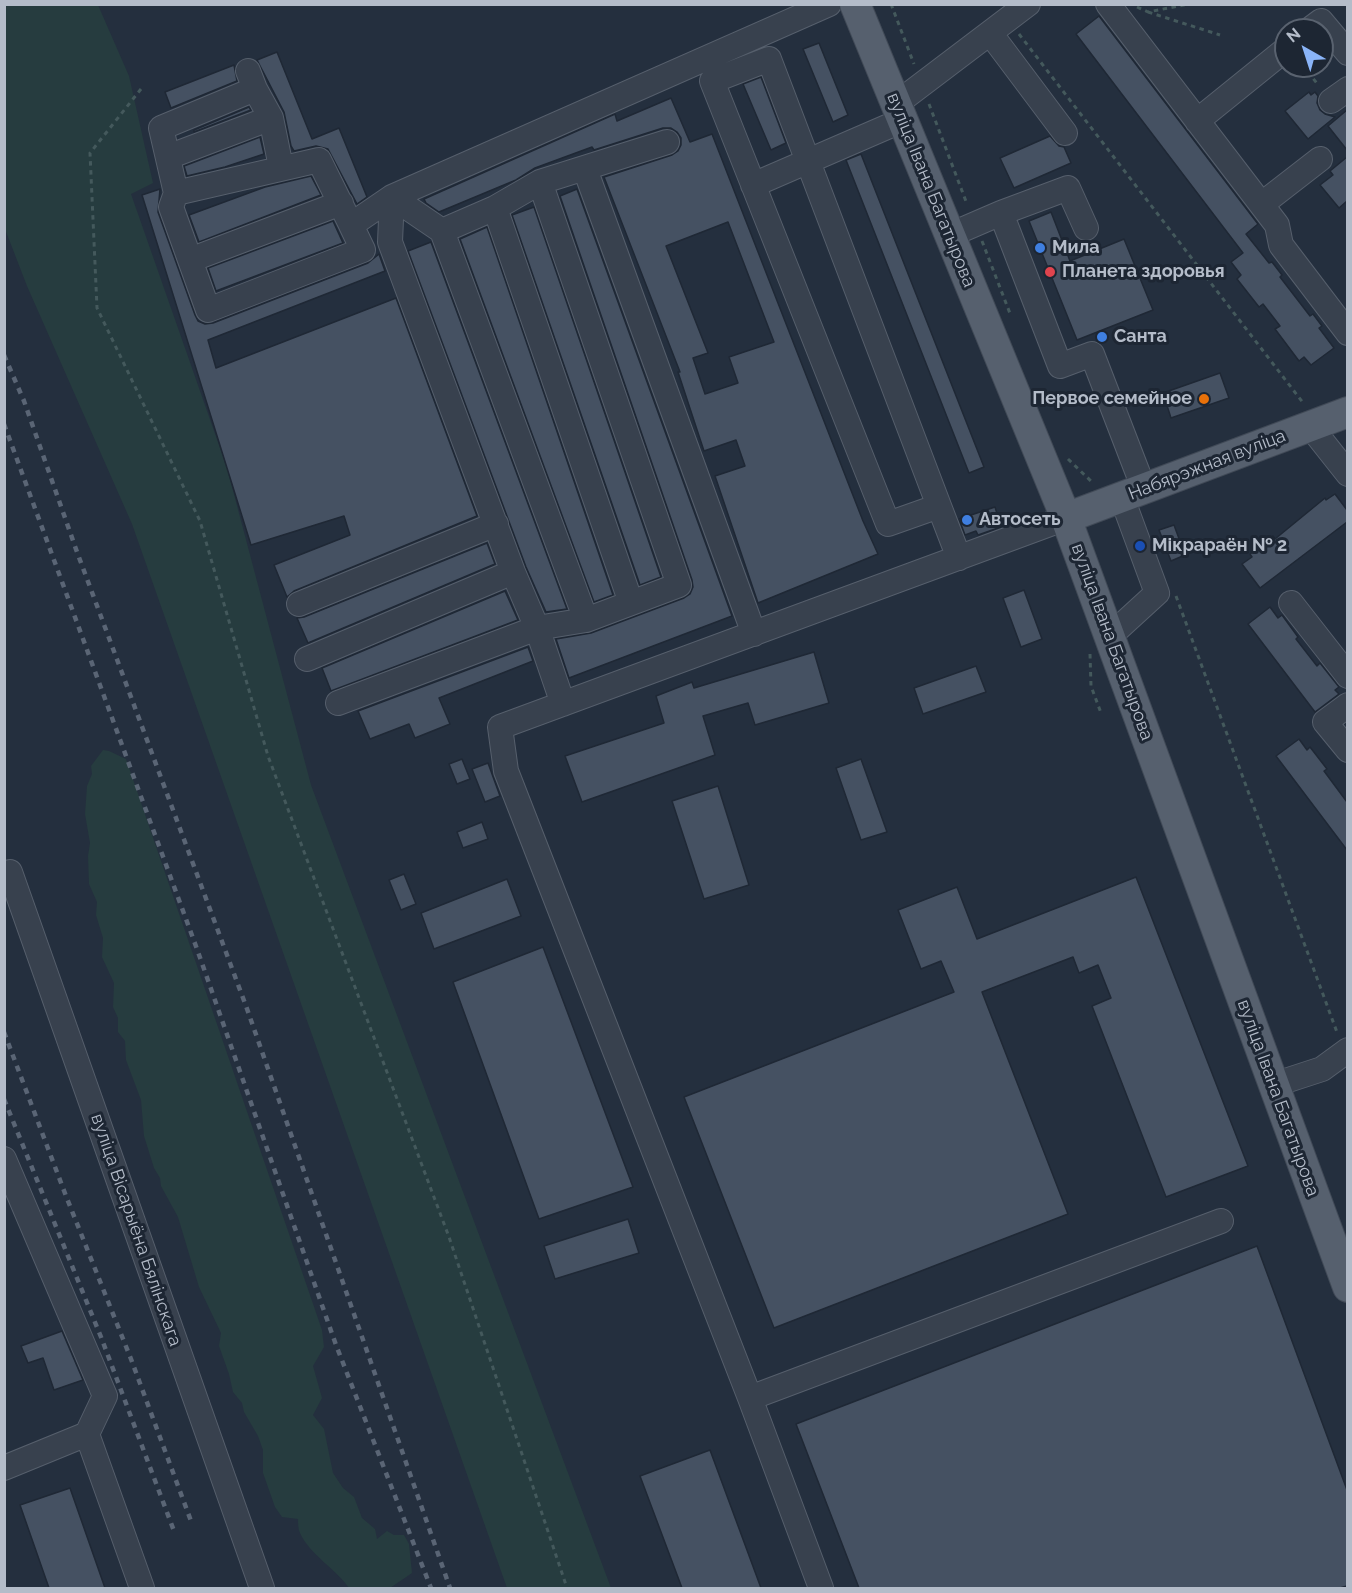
<!DOCTYPE html>
<html>
<head>
<meta charset="utf-8">
<style>
  body { margin:0 }
  #map { position:relative; width:1352px; height:1593px; overflow:hidden; background:#242f3e; font-family:Raleway,sans-serif }
  canvas { display:block }
  .frame { position:absolute; inset:0; border:6px solid #b4bcc9; pointer-events:none }
  .north { position:absolute; left:1274px; top:18px; width:60px; height:60px; box-sizing:border-box; background:#1d2633; border:2px solid #59626f; border-radius:50%; rotate:321deg; font-size:16px; font-weight:700; line-height:24px; text-align:center; color:#b4bcc9 }
  .north::after { content:''; display:block; margin:auto; width:21px; height:27px; background:#8ab4f8; clip-path:polygon(50% 0,100% 100%,50% 72%,0 100%) }
</style>
</head>
<body>
<div id="map">
<canvas width="1352" height="1593"></canvas>
<div class="frame"></div>
<div class="north">N</div>
</div>
<script>
const c = document.querySelector('canvas').getContext('2d');
c.lineJoin = 'round';
function paint(path, color) {
  c.fillStyle = color;
  c.fill(path, 'evenodd');
}
function stroke(path, color, width, dash) {
  c.strokeStyle = color;
  c.lineWidth = width;
  c.lineCap = dash ? 'butt' : 'round';
  c.setLineDash(dash || []);
  c.stroke(path);
}
function write(font, color, halo, rows, align = 'center') {
  c.font = font + ' Raleway,sans-serif';
  c.lineWidth = 6;
  c.setLineDash([]);
  c.textBaseline = 'middle';
  c.strokeStyle = halo;
  c.fillStyle = color;
  for (const [text, x, y, turn = 0] of rows) {
    c.save();
    c.translate(x, y);
    c.rotate((+turn || 0) * Math.PI / 180);
    c.textAlign = isNaN(turn) ? turn : align;
    if (halo) c.strokeText(text, 0, 0);
    c.fillText(text, 0, 0);
    c.restore();
  }
}
const green = new Path2D(`
  M 5,4 L 98,5 L 129,76 L 153,183 L 131,194 L 227,468 L 311,785 L 611,1588 L 507,1588 L 132,524 L 27,286 L 5,229 Z
  M 103,750 L 109,751 L 126,759 L 322,1330 L 324,1347 L 313,1366 L 322,1398 L 313,1415 L 324,1429 L 333,1473 L 343,1488 L 354,1497 L 362,1518 L 375,1529 L 377,1539 L 387,1531 L 394,1535 L 404,1535 L 409,1544 L 412,1573 L 390,1588 L 349,1588 C 336,1569 310,1555 300,1533 C 298,1529 298,1523 298,1519 L 282,1517 L 275,1507 L 263,1473 L 263,1450 L 258,1436 L 244,1412 L 242,1403 L 233,1392 L 229,1374 L 219,1346 L 221,1333 L 199,1287 L 178,1217 L 161,1186 L 160,1178 L 154,1168 L 144,1136 L 141,1100 L 126,1060 L 125,1041 L 118,1032 L 118,1018 L 113,1007 L 114,983 L 102,957 L 103,938 L 96,915 L 97,902 L 89,884 L 88,856 L 90,843 L 85,814 L 87,786 L 92,774 L 91,766 Z`);
const building = new Path2D(`
  M 1099,16 L 1258,224 L 1246,234 L 1269,263 L 1272,262 L 1282,275 L 1280,277 L 1310,316 L 1313,314 L 1322,326 L 1319,328 L 1334,348 L 1311,365 L 1304,357 L 1299,361 L 1275,329 L 1280,326 L 1263,304 L 1259,307 L 1237,279 L 1241,275 L 1231,262 L 1243,253 L 1076,34 Z
  M 819,43 L 848,115 L 833,122 L 803,49 Z
  M 277,52 L 312,139 L 339,128 L 367,197 L 357,204 L 328,149 L 316,146 L 294,151 L 291,146 L 284,112 L 257,60 Z
  M 234,65 L 237,81 L 171,108 L 165,92 Z
  M 761,77 L 786,143 L 771,150 L 743,84 Z
  M 1309,92 L 1311,95 L 1315,92 L 1318,96 L 1317,103 L 1320,110 L 1325,114 L 1335,117 L 1308,139 L 1285,111 Z
  M 671,98 L 690,142 L 712,134 L 863,521 L 878,554 L 758,603 L 715,476 L 745,466 L 736,440 L 704,451 L 678,372 L 680,372 L 604,177 L 672,155 L 678,151 L 681,145 L 681,138 L 677,132 L 671,128 L 663,128 L 594,150 L 592,147 L 535,168 L 516,180 L 439,212 L 426,203 L 424,199 L 615,114 L 617,121 ZM 728,222 L 774,342 L 729,357 L 738,383 L 705,394 L 693,358 L 708,353 L 666,246 Z
  M 249,107 L 251,110 L 194,132 L 194,130 Z
  M 1347,110 L 1347,150 L 1328,126 Z
  M 1050,136 L 1059,146 L 1064,147 L 1071,163 L 1014,188 L 1000,158 Z
  M 260,137 L 264,154 L 225,167 L 187,176 L 184,166 Z
  M 861,154 L 984,467 L 969,473 L 846,160 Z
  M 1347,157 L 1347,201 L 1339,208 L 1320,185 L 1333,175 L 1330,171 Z
  M 311,176 L 321,195 L 199,242 L 189,215 L 265,187 Z
  M 160,189 L 158,212 L 195,315 L 198,321 L 205,324 L 213,323 L 368,263 L 379,254 L 385,271 L 208,340 L 216,368 L 396,298 L 477,516 L 294,591 L 287,597 L 274,565 L 350,535 L 344,516 L 251,545 L 142,195 Z
  M 577,189 L 732,616 L 569,678 L 556,639 L 591,633 L 684,598 L 690,594 L 693,587 L 692,580 L 560,196 Z
  M 534,207 L 661,577 L 640,585 L 512,215 Z
  M 1051,212 L 1070,261 L 1124,239 L 1153,310 L 1077,340 L 1029,221 Z
  M 333,221 L 343,243 L 216,291 L 208,268 Z
  M 487,227 L 613,595 L 594,602 L 460,239 Z
  M 431,242 L 567,609 L 546,612 L 526,567 L 408,251 Z
  M 1220,373 L 1229,398 L 1171,418 L 1163,393 Z
  M 1335,494 L 1347,510 L 1347,522 L 1260,588 L 1242,564 L 1252,557 L 1250,554 L 1273,536 L 1275,539 L 1325,498 L 1326,500 Z
  M 995,507 L 1001,527 L 978,535 L 976,531 L 965,535 L 959,519 Z
  M 1174,525 L 1185,555 L 1171,561 L 1159,530 Z
  M 487,543 L 495,564 L 308,643 L 297,618 L 304,617 Z
  M 1024,590 L 1042,639 L 1021,647 L 1003,598 Z
  M 505,591 L 518,620 L 331,691 L 322,668 Z
  M 1270,607 L 1278,618 L 1282,615 L 1298,637 L 1296,639 L 1317,666 L 1320,663 L 1339,687 L 1335,690 L 1339,694 L 1315,712 L 1248,624 Z
  M 528,647 L 533,661 L 439,698 L 450,724 L 415,738 L 409,724 L 370,739 L 358,711 Z
  M 814,652 L 829,703 L 755,725 L 748,703 L 703,716 L 715,755 L 582,802 L 565,756 L 664,723 L 656,696 L 692,682 L 694,688 Z
  M 976,666 L 986,692 L 923,714 L 914,688 Z
  M 1299,739 L 1307,750 L 1310,747 L 1327,769 L 1324,771 L 1347,802 L 1347,850 L 1276,756 Z
  M 462,759 L 470,779 L 457,784 L 449,764 Z
  M 861,759 L 887,832 L 861,840 L 836,768 Z
  M 488,763 L 500,796 L 485,802 L 472,769 Z
  M 718,786 L 749,885 L 704,899 L 672,801 Z
  M 482,822 L 488,839 L 463,848 L 457,832 Z
  M 404,874 L 416,904 L 401,910 L 389,880 Z
  M 1136,877 L 1248,1166 L 1166,1197 L 1092,1006 L 1111,998 L 1098,965 L 1079,973 L 1073,957 L 982,992 L 1068,1214 L 774,1328 L 684,1097 L 954,992 L 941,961 L 921,969 L 898,910 L 957,887 L 977,939 Z
  M 507,879 L 521,916 L 434,949 L 421,913 Z
  M 543,947 L 633,1187 L 539,1219 L 453,982 Z
  M 628,1219 L 639,1253 L 555,1279 L 544,1246 Z
  M 1257,1246 L 1347,1490 L 1347,1586 L 1340,1588 L 859,1588 L 796,1424 Z
  M 62,1331 L 83,1380 L 54,1390 L 43,1358 L 28,1363 L 21,1346 Z
  M 710,1450 L 761,1588 L 682,1588 L 640,1476 Z
  M 70,1488 L 105,1588 L 49,1588 L 20,1505 Z`);
const path = new Path2D(`
  M 891,4 L 914,64
  M 1137,7 L 1148,12 L 1189,4
  M 1148,12 L 1220,35
  M 1019,34 L 1304,404
  M 1315,66 L 1308,72 L 1319,86
  M 141,89 L 90,153 L 97,308 L 200,521 L 268,756 L 449,1237 L 567,1588
  M 929,104 L 967,204
  M 982,241 L 1011,316
  M 1068,459 L 1093,483
  M 1176,596 L 1338,1035
  M 1090,654 L 1091,686 L 1101,713`);
const minor = new Path2D(`
  M 1108,4 L 1277,225 L 1281,245 L 1348,333
  M 1309,30 L 1321,21 L 1348,53
  M 990,33 L 1065,133
  M 248,71 L 255,89 L 271,118 L 281,167
  M 255,89 L 161,128 L 176,193 L 171,207 L 208,310 L 363,250 L 351,225 L 392,197 L 829,4
  M 1331,101 L 1348,89
  M 896,104 L 1028,4
  M 1197,121 L 1286,49
  M 168,157 L 271,118
  M 585,169 L 754,634
  M 753,185 L 903,120
  M 176,193 L 319,160 L 351,225
  M 392,197 L 390,242 L 513,572 L 537,628 L 563,704
  M 392,197 L 442,231 L 495,208 L 540,182 L 667,142
  M 1262,204 L 1320,159
  M 495,208 L 631,603
  M 1001,213 L 1068,188 L 1086,228
  M 442,231 L 586,620
  M 950,235 L 1001,213 L 1060,366 L 1092,354 L 1144,489
  M 190,260 L 341,203
  M 1310,426 L 1348,474
  M 939,506 L 888,524 L 712,81 L 769,59 L 939,506 L 959,558
  M 1291,603 L 1348,676
  M 299,604 L 496,524
  M 1110,636 L 1157,593 L 1122,498
  M 307,659 L 513,572
  M 338,703 L 537,628 L 586,620 L 679,585 L 540,182
  M 1348,705 L 1325,722 L 1348,750
  M 10,872 L 262,1588
  M 1273,1085 L 1322,1069 L 1348,1050
  M 4,1159 L 105,1396 L 87,1434
  M 750,1398 L 1221,1221
  M 4,1468 L 87,1434 L 142,1588
  M 821,1588 L 750,1398 L 506,771 L 500,727 L 1066,518`);
const major = new Path2D(`
  M 855,4 L 1066,518 L 1348,1287
  M 1066,518 L 1348,412`);
const rail = new Path2D(`
  M 4,355 L 24,401 L 77,552 L 246,1006 L 450,1588
  M 4,424 L 197,949 L 336,1345 L 431,1588
  M 4,1032 L 66,1196 L 131,1359 L 191,1521
  M 4,1099 L 101,1337 L 174,1531`);
const markers = [
  [1040,248,6,"#3f7fe0"],
  [1050,272,6,"#e0444e"],
  [1102,337,6,"#3f7fe0"],
  [1204,399,6,"#e8710a"],
  [967,520,6,"#3f7fe0"],
  [1140,546,6,"#1a4fb4"]
];
const streetNames = [
  ["вуліца Івана Багатырова",931,190,68],
  ["Набярэжная вуліца",1207,465,-21],
  ["вуліца Івана Багатырова",1112,642,70],
  ["вуліца Івана Багатырова",1278,1098,70],
  ["вуліца Вісарыёна Бялінскага",136,1230,71]
];
const poiNames = [
  ["Мила",1052,248],
  ["Планета здоровья",1062,272],
  ["Санта",1114,337],
  ["Первое семейное",1192,399,"right"],
  ["Автосеть",979,520],
  ["Мікрараён № 2",1152,546]
];
paint(green, '#263c3f');
paint(building, '#455162');
stroke(building, '#1f2835', 1.5);
stroke(minor, '#565f6c', 26);
stroke(major, '#414a57', 32);
stroke(path, '#44595c', 3, [4.5, 4.5]);
stroke(minor, '#38414e', 24);
stroke(major, '#56606e', 30);
stroke(rail, '#5a6575', 4.5, [6, 6]);
for (const [x, y, r, color] of markers) {
  const dot = new Path2D();
  dot.arc(x, y, r, 0, 2 * Math.PI);
  c.fillStyle = color;
  c.fill(dot);
  stroke(dot, '#1d2633', 2);
}
write('18px', '#b4bcc9', '#1d2633', streetNames);
write('bold 18px', '#b4bcc9', '#1d2633', poiNames, 'left');
</script>
</body>
</html>
